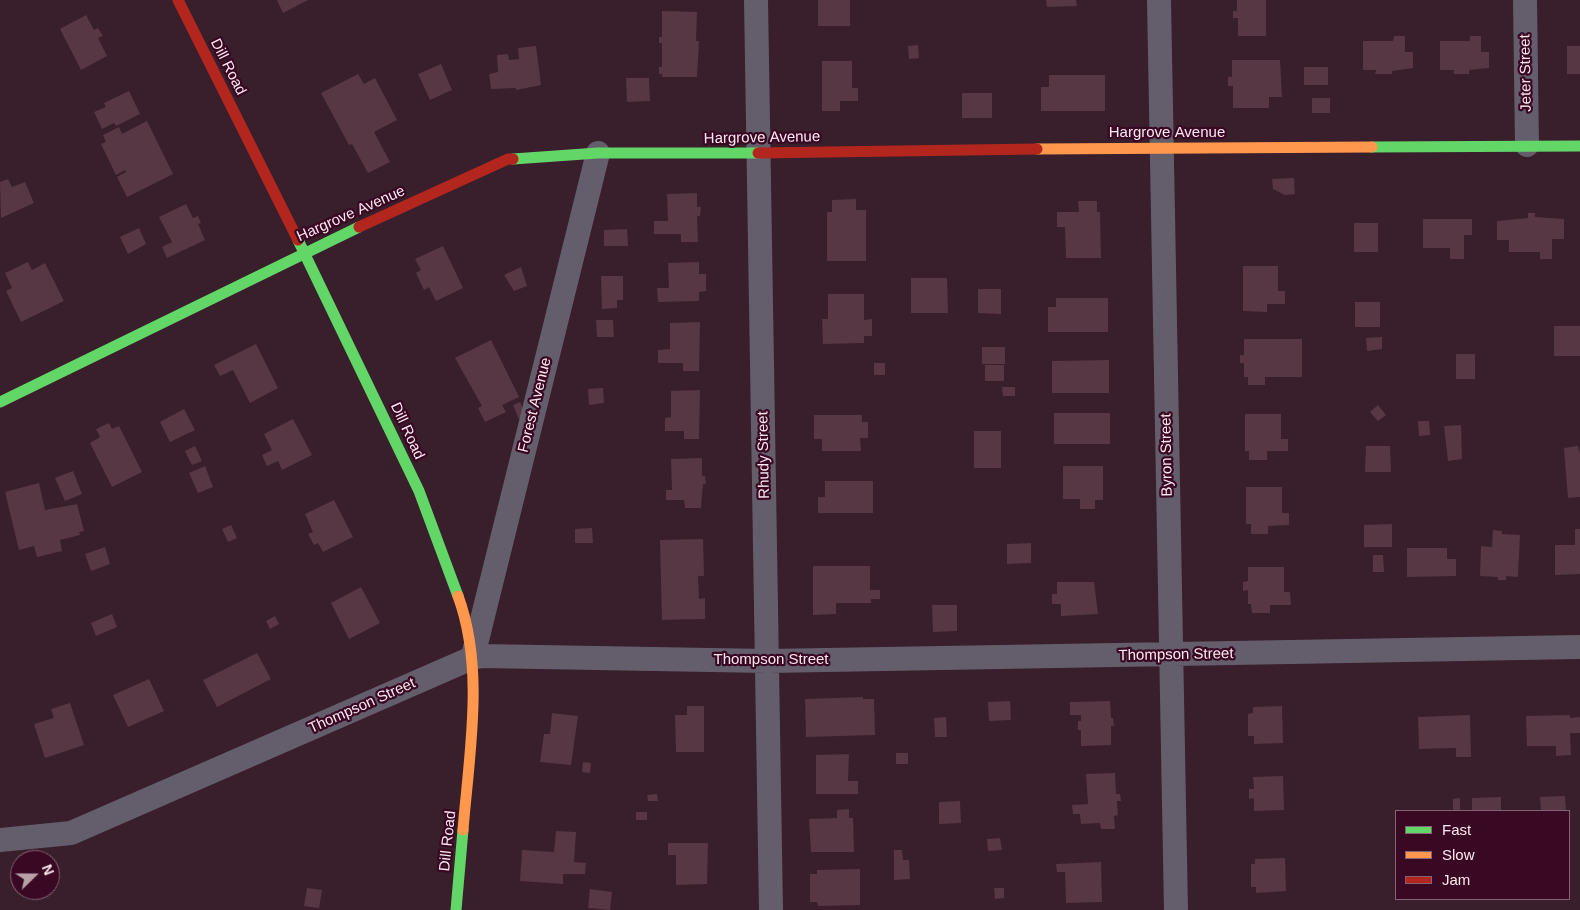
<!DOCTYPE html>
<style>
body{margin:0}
#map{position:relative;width:1580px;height:910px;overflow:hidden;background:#391e2c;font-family:Helvetica,sans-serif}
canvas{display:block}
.legend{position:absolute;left:1395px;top:810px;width:175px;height:90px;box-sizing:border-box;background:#390823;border:1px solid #876175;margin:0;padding:6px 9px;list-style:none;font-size:15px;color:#fce7f0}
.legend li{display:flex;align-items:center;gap:10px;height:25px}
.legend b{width:25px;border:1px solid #876175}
.north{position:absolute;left:10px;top:850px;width:50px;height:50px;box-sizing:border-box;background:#390823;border:1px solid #876175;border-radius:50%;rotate:68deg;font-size:14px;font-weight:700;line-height:20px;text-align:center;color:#fce7f0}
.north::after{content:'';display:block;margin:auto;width:18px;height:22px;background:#b8a1ab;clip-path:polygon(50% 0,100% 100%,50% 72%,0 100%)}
</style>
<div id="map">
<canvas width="1580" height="910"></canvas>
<ul class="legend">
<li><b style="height:6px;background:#63d668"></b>Fast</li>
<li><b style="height:6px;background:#ff974d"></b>Slow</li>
<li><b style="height:6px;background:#b3261e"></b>Jam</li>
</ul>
<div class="north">N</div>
</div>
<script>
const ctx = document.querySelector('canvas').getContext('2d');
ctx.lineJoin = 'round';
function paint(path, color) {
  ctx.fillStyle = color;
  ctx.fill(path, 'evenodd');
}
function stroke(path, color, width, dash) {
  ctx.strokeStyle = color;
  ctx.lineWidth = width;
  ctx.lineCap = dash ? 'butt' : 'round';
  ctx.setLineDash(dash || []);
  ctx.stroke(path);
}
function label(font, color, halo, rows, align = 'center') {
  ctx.font = font + ' Helvetica,sans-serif';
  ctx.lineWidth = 4.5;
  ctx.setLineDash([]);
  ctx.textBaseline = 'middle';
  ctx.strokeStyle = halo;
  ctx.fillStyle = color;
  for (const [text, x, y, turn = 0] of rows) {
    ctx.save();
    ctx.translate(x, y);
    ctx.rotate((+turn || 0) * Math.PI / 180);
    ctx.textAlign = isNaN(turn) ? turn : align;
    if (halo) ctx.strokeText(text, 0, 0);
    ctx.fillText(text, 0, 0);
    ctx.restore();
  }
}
paint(new Path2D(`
 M277,0H308L283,13Z
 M818,0H850V26H818Z
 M1046,0H1076L1077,6L1047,7Z
 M1237,0H1266V36H1238V18H1233V11H1237Z
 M662,11L697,12L696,41H699L697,77H662V74H659V67H662V43H659V37H662Z
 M86,15L94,30L98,28L103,36L98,38L107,56L81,70L60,29Z
 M1394,36H1405V52H1413V68L1392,71V74H1375L1376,70H1363V41H1393Z
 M1470,36H1481V52H1489V68L1469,70V74H1454V70H1440V41H1470Z
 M918,45L919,58L909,59L908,46Z
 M536,46L541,85L516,90V88L491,89L489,74L498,72L497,55L508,54L509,60L519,59L518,48Z
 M1567,46H1580V74H1567Z
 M1232,60H1280L1282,97H1269V108H1233V86H1228V77H1232Z
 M822,61H852V88H858V101H840V111H822Z
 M441,64L452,90L430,100L418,74Z
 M1304,67H1328V85H1304Z
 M358,74L364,84L375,78L397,120L374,132L390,162L368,173L352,144L349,145L321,93Z
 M1049,75H1105V111H1041V87H1049Z
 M626,78H649L650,101L627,102Z
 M129,91L140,114L116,126L114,123L102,129L94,112L106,107L104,103Z
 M962,93H992V118H962Z
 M1312,98H1330V113H1312Z
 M147,121L173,174L127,197L117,177L126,172L125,170L116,175L101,144L106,142L103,135L119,127L122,134Z
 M1294,178L1295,194L1285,195L1273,189L1272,179Z
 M8,179L12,187L25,182L34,203L1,218L0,182Z
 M697,193V207H701L700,216H697L698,242H681V234H654V221H668L667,194Z
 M856,199V210H866V261H827V212H832V200Z
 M1078,201H1097V212H1100L1101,258H1066L1065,227H1057V212H1079Z
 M186,204L193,218L198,216L201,223L198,224L205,240L167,258L162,247L172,242L159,217Z
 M1528,213H1535V217L1564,219V239H1552V259H1540V252H1509V240H1497V221L1528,218Z
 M1423,219H1472V235H1464V259H1450V248H1423Z
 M1354,223H1378V252H1354Z
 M139,228L146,244L128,254L120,237Z
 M627,229L628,246H604V230Z
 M443,246L463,288L436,301L429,287L424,290L416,273L421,270L415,259Z
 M28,262L32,270L45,263L64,301L21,322L6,291L12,288L5,273Z
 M699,262V274H706V291L699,292V301L658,302L657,288H669L668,263Z
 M1243,266H1278V291H1285V304H1267V312L1243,311Z
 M521,267L527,286L514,291L504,275Z
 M601,276H623V300H617V308L602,309Z
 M911,278H947L948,313H911Z
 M978,289H1001V314L978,313Z
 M828,294H864V320L872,319V336H864V343L823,344L822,319H828Z
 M1056,298H1108V332H1048V307H1056Z
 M1355,302H1380V327H1355Z
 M596,320H613L614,337H597Z
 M700,322L699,371H683V363H658V350L670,349V323Z
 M1554,326H1580V356H1554Z
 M1382,337V349L1367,351L1366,338Z
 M1244,339H1302V377H1265V385H1248V377H1244V363H1240V355H1244Z
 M491,340L519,397L502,405L506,412L485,422L478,408L482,406L455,358Z
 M256,344L278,388L250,403L233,370L220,376L214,365Z
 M982,347H1005V364H982Z
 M1456,354H1475V379H1456Z
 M1109,360V393H1052V361Z
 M874,363H885V375H874Z
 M985,365H1004V381H985Z
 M1002,387H1015V396H1003Z
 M603,388L604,403L589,405L588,389Z
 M700,390L699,439H684V431H665V418L671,417V391Z
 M520,402L526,416L519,419L513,405Z
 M1378,405L1386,415L1378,421L1370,412Z
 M184,409L195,430L170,442L160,422Z
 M1054,413H1110V444H1054Z
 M1245,414H1281V439H1288V451H1267V460H1249V451H1245Z
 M814,415H862V422H868V438H860L861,451H822V439H814Z
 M293,419L312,455L282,470L278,461L267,466L262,455L272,450L264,434Z
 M1418,421H1429L1430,435L1419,436Z
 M109,423L112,429L119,426L142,472L112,487L90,443L100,437L96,429Z
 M1461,425L1462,459L1448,461L1444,426Z
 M974,431H1001V468H974Z
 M195,446L202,461L192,465L185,451Z
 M1366,446H1390L1391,472H1365Z
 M1578,446L1580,455V497L1568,498L1564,448Z
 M702,458V476H705L706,484H703L701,508H685L684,500H666V490H672L671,459Z
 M205,466L213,487L198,493L189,473Z
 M1063,466H1103V500H1095V509H1080V499H1063Z
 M73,471L82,494L65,501L55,478Z
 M825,481H873V513H818V497H825Z
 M39,483L45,510L77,504L84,531L79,532L80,535L60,540L62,551L37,557L34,546L19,550L5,492Z
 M1246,487H1282V513H1289V525L1268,526V534H1251V524H1246Z
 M334,500L353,537L323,552L318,543L314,545L308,534L313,532L305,514Z
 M1392,524V547H1364V525Z
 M231,525L237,538L228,542L222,529Z
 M592,528L593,543H575V529Z
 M1575,529H1580V574L1555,575V545H1575Z
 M1493,530L1502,531V534L1520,535L1518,577L1506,576V580H1498V577L1480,576L1481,546L1492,547Z
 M703,539L704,576H698L699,599L705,598V619L662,620L660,540Z
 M1031,543V563L1007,564V544Z
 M105,547L110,564L91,571L85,554Z
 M1407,548H1447V559H1456V576L1407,577Z
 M1373,555H1383L1384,572H1373Z
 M813,566H870V590H880V599H871V603H836V614L813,615Z
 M1248,567H1284V592H1290L1291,605H1270V613H1252L1251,604H1248V590L1243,591V582L1248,581Z
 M1057,582H1094L1098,614L1061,616V604H1052V594H1057Z
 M361,587L380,623L349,639L331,603Z
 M932,605H957V631L933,632Z
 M112,614L117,627L96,636L91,623Z
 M275,616L279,624L270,629L266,621Z
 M257,653L271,679L217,707L203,680Z
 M149,679L164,711L128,727L113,695Z
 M863,697V699H874L875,735L806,737L805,699Z
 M1010,701L1011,720L989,721L988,702Z
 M1110,701L1111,718H1113L1114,726H1111V745L1081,746V730H1078V721H1081V715H1070V702Z
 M70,703L84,745L45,758L34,724L54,718L51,709Z
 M687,706H704V752H676L675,715H687Z
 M1282,706L1283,743L1254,744V736H1248V714L1253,713V707Z
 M552,713L578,716L571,765L540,762L544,734H550Z
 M1470,715L1471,757H1456V748L1419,749L1418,717Z
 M1570,715V718L1580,717V733H1570L1571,755L1556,756V746H1527L1526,716Z
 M946,717L947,737H935L934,718Z
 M896,753H908V764H896Z
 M849,754L848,781H858V794H816V755Z
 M583,762L591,763L590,773L582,772Z
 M1115,773L1116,794H1120L1121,801H1117L1118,815L1114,816L1115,829H1101L1100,823L1081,824L1080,814H1073L1072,805L1088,804L1086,774Z
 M1283,776L1284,810L1254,811V798L1249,799V789H1254L1253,777Z
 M657,794L658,801H648L647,795Z
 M1565,796L1566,811H1541L1540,797Z
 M1501,797V811H1472V798Z
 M1460,798V811H1453V799Z
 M960,801L961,823L939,824V802Z
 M849,809V818H853L854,852H811L809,819L837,818V810Z
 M636,812H647V820H636Z
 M556,831L576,832L574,862L586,863L585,874H563V884L520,881L522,850L554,852Z
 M1000,838L1002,850L988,851L987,839Z
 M668,843H708L707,884L676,885V855H668Z
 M894,850H902L903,860H909L910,879L894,880Z
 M1285,858L1286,891L1256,893V887H1251V864H1255V859Z
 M1101,862L1102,902L1066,903L1065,872H1057L1056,864Z
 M860,869V905L818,906L817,902H810V874H817V870Z
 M307,888L322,890L319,908L304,906Z
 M994,888H1004V898L995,899Z
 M590,889L612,892L610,910L588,908Z`), '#573744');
stroke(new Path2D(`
 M756,0L771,910
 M1159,0L1176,910
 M1525,0L1527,145
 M473,656L598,153
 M0,840L71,833L472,658L482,656L768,661L1580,647`), '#645e6c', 24);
stroke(new Path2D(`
 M1372,147L1580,146
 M513,159L598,153H758
 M298,240L419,491L458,596
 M0,402L359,227
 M456,910L463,830`), '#63d668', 11);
stroke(new Path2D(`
 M1037,149L1372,147
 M458,596C485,669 469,754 463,830`), '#ff974d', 11);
stroke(new Path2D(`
 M178,0L298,240
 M758,153L1037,149
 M359,227L508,159H513`), '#b3261e', 11);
label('15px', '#fce7f0', '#390823', [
 ["Dill Road",228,67,63],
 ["Jeter Street",1526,73,-91],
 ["Hargrove Avenue",1167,133],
 ["Hargrove Avenue",762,138,-1],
 ["Hargrove Avenue",351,214,-24],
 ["Forest Avenue",535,405,-76],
 ["Dill Road",407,431,65],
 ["Rhudy Street",764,455,-91],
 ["Byron Street",1167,455,-91],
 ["Thompson Street",1176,655,-1],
 ["Thompson Street",771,660],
 ["Thompson Street",362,706,-24],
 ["Dill Road",448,841,-84]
]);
</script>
